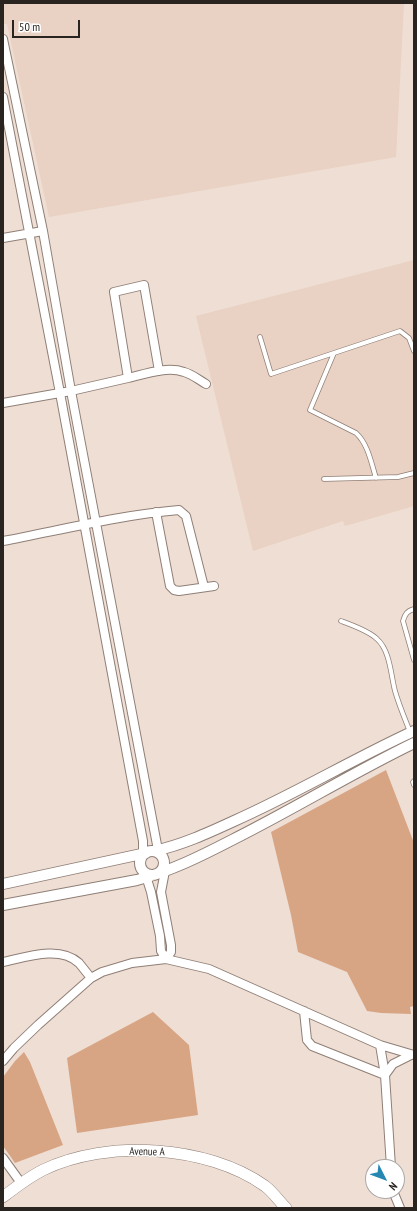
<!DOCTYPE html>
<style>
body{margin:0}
#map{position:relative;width:417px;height:1211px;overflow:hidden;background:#efded4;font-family:"PT Sans Narrow",sans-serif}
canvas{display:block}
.frame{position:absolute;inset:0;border:4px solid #2a2420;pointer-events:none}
.north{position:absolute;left:365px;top:1159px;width:40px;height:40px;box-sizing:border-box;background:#fff;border:1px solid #aaa7a6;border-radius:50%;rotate:132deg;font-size:11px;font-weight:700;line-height:16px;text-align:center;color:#2a2420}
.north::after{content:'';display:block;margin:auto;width:14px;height:18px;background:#2488b2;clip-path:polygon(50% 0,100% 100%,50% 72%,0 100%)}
.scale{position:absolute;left:12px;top:20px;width:68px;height:18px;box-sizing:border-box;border:2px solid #2a2420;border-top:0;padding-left:5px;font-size:12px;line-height:14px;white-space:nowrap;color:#2a2420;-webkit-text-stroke:3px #fff;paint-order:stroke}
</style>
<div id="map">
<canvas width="417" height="1211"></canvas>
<div class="frame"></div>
<div class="north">N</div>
<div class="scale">50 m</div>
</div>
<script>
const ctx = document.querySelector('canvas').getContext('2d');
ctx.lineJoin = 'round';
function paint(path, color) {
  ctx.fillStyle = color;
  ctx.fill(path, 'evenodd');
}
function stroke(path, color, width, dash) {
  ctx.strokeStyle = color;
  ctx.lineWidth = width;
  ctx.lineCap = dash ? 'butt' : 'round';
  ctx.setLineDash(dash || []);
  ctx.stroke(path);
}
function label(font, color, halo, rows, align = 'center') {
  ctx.font = font + ' "PT Sans Narrow",sans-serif';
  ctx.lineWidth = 3;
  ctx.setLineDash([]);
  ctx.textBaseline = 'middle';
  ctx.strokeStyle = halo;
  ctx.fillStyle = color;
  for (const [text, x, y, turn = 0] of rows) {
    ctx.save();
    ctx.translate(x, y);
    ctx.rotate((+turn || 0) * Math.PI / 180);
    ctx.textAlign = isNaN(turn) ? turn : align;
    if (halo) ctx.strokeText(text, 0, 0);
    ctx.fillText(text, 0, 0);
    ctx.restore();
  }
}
paint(new Path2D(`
 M3,3H404L396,157L49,217L7,24H3Z
 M414,260V506L345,526L343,521L253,551L196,316Z`), '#e9d1c3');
paint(new Path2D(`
 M386,770L414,843V1006L410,1007L411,1014L381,1013L367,1011L347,972L298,952L291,915L271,832Z
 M153,1012L189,1045L198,1115L77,1133L67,1058Z
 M24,1052L30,1062L63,1145L15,1163L3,1146V1077L15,1061Z`), '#d8a584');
const service = new Path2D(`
 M260,337L271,374L334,353
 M376,478C371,462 368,444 356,433L310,410L334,353L400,331L409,338L414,351
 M324,479L398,477L414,473
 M414,609C407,611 405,614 403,621L414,660
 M341,621C352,625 369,631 377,639C390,650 391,676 395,691C399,705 405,719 410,732
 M414,781L413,782L414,785`);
const minor = new Path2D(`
 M3,39L43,231L71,391L158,850L162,856
 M3,97L60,393L143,841V849L141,860
 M3,238L43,231
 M128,378C145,374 167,366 184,372C192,374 199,380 206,384
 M3,403L71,391L128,378L114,292L144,285L159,371
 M156,512L170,586L174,590L179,591L214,586
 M3,541C61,530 120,515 179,510L186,516L204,587
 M145,873L151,892L160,936L161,951L166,959L171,952V945L161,892L165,871L164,865
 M3,962C26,957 60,945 79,963C83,968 87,973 91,978
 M304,1011L307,1040L312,1046L385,1075L380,1045
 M3,1061L14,1048L38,1025L91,978L102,972L132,963L166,959L209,969L380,1045L414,1055
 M3,1158L21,1183
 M391,1167L385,1075L393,1064L411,1055
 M393,1191L400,1208`);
const tertiary = new Path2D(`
 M140 863a12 12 0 1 1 24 0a12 12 0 1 1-24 0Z
 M154,851C182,845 208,833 234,821C295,794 353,759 414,731
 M3,884L146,853
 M3,905L137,880C171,871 201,856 232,840C294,809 352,773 414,743`);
const secondary = new Path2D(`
 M3,1197C16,1187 29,1177 43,1170C107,1139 207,1145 265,1186C273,1192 279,1201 286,1208`);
stroke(service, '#8f7f76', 5.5);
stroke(minor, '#8f7f76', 10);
stroke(tertiary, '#8f7f76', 12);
stroke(secondary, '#8f7f76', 12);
stroke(service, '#fff', 4);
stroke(minor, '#fff', 8);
stroke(tertiary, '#fff', 10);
stroke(secondary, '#fff', 11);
label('11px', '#2a2420', '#fff', [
 ["Avenue A",147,1152,1]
]);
</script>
